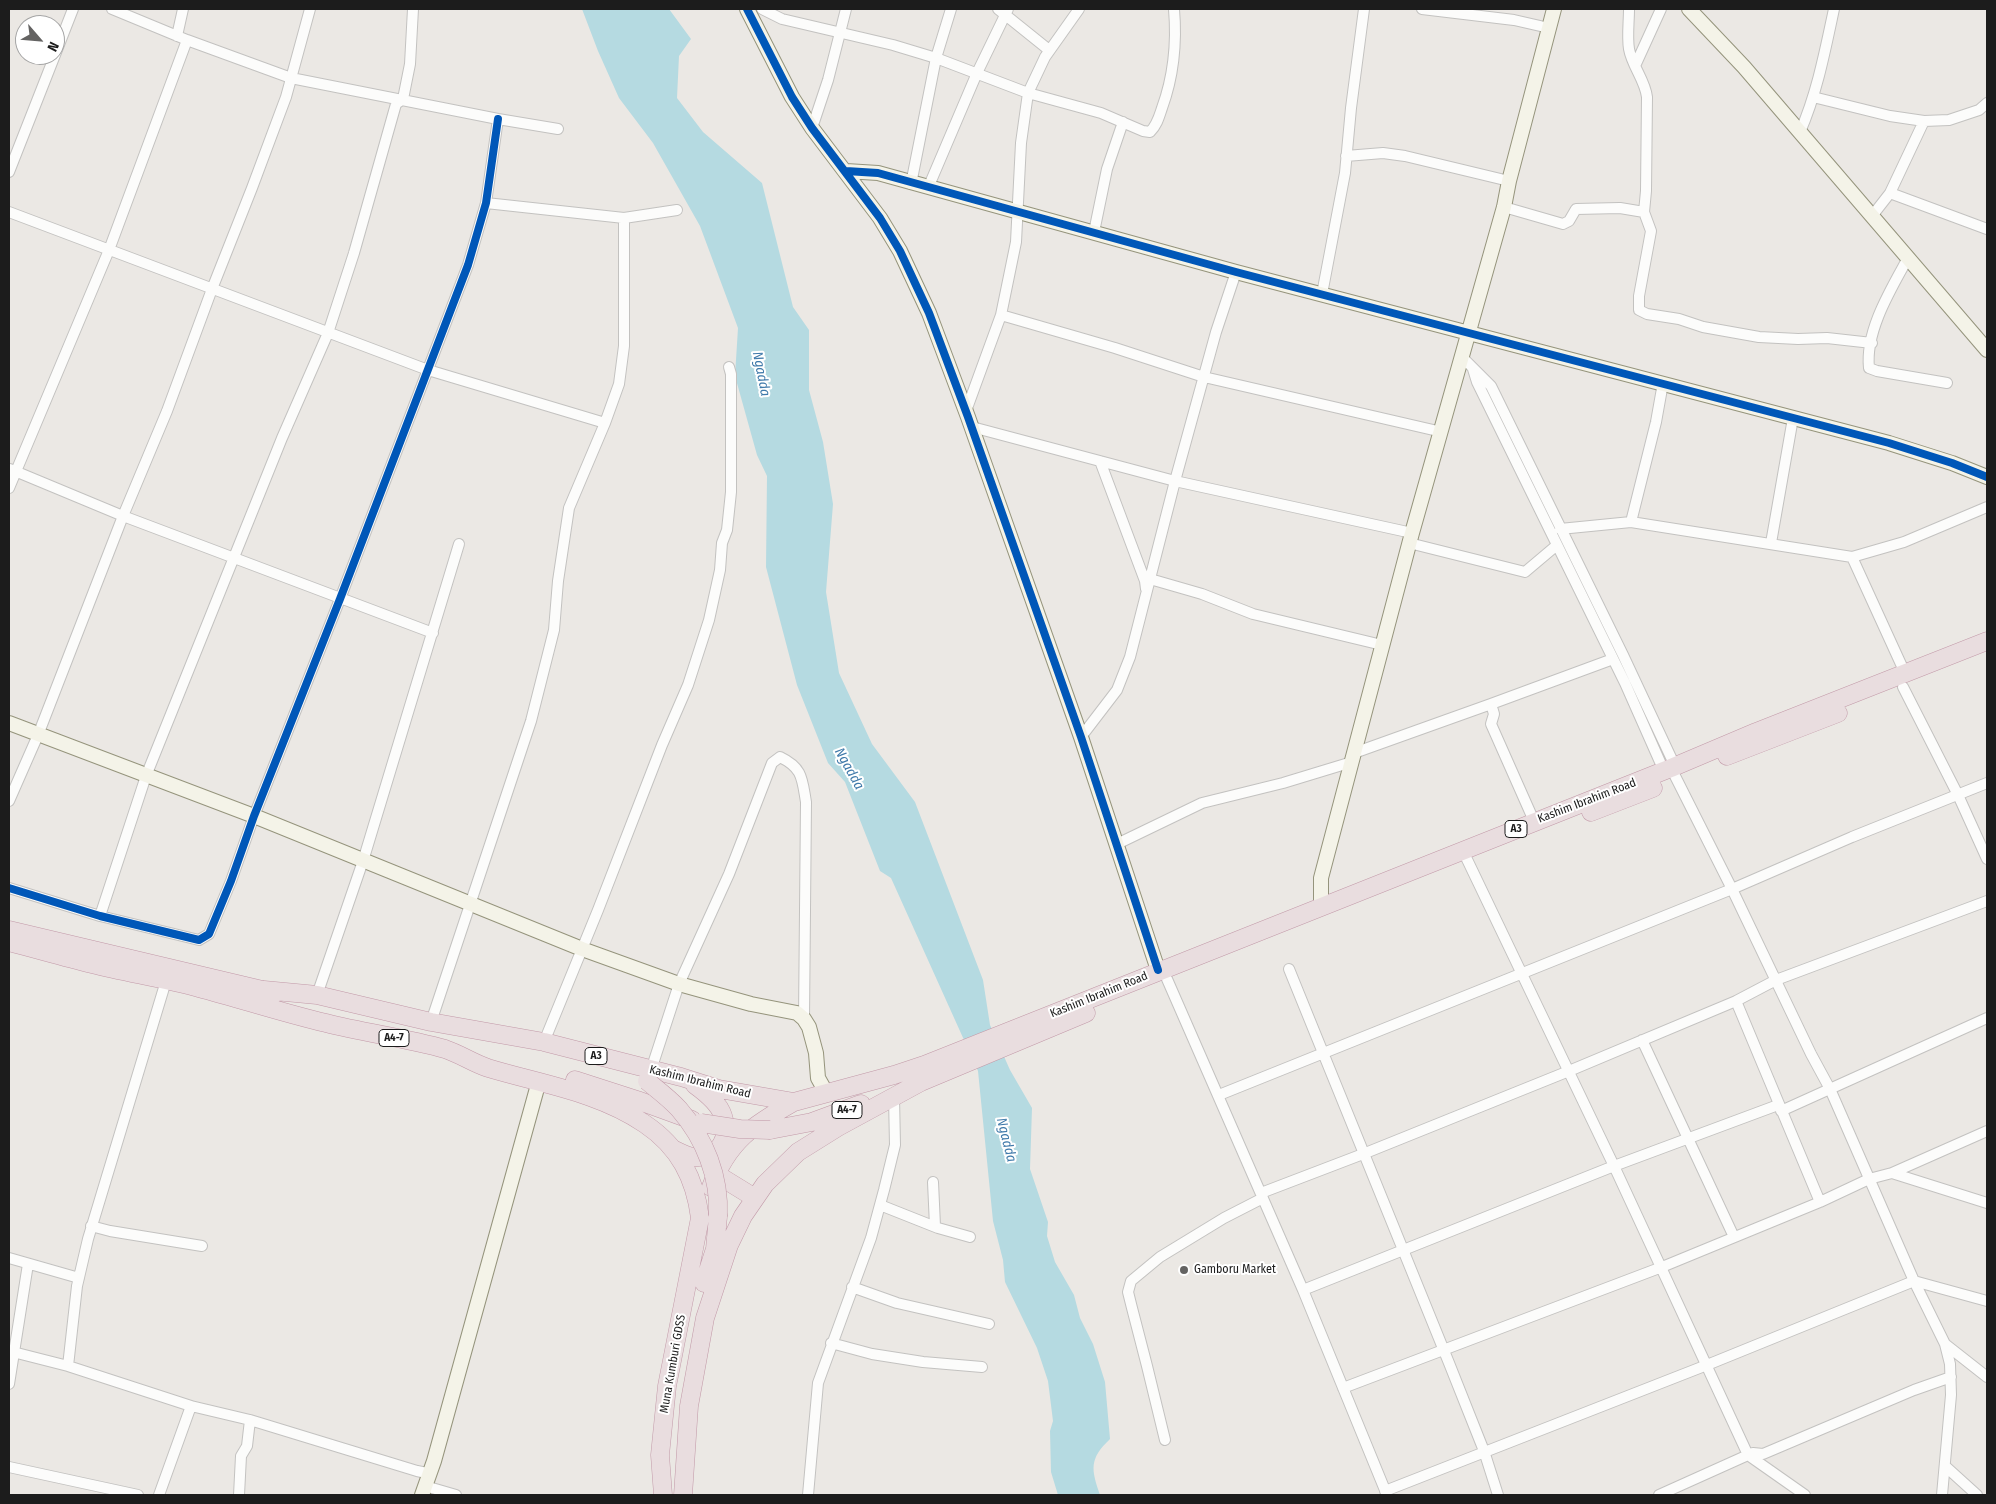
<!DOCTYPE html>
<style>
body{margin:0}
#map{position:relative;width:1996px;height:1504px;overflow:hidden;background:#ebe8e4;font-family:"Fira Sans Condensed",sans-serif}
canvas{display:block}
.frame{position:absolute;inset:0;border:10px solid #1c1c1c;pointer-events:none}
.north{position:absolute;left:15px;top:15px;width:50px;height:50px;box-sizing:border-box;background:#fff;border:1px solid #a4a4a4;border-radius:50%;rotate:117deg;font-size:14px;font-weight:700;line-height:20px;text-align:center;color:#1c1c1c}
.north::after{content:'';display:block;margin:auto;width:18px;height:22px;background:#646362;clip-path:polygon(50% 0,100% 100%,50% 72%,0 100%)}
</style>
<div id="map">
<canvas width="1996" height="1504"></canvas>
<div class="frame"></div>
<div class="north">N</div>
</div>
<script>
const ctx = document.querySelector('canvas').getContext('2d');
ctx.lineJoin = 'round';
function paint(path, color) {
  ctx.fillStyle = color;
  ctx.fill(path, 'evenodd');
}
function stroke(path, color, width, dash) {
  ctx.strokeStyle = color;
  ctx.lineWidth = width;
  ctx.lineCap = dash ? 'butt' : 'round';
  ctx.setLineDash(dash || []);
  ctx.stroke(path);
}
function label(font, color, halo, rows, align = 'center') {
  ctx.font = font + ' "Fira Sans Condensed",sans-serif';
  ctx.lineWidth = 4;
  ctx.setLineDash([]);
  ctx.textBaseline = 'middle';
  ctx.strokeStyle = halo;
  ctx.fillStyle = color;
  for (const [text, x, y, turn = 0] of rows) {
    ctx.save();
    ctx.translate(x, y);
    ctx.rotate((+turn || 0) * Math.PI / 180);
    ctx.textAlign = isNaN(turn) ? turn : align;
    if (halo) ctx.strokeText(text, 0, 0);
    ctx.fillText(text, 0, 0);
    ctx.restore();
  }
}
paint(new Path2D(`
 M582,9H669L691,39L679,56L677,98L703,132L762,183L793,307L809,330V390L823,442L833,504L826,592L839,673L872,744L915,802L983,980L990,1025L1010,1070L1032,1108L1030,1169L1048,1222L1047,1236L1055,1262L1074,1295L1080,1318L1093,1344L1105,1382L1110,1439C1089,1459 1091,1469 1100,1495H1058L1051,1472L1050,1431L1053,1421L1048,1381L1037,1348L1005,1282L1003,1260L993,1221L978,1071L891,878L880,871L845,782L828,763L797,685L766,567L767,476L757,455L735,376L738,328L700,226L653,143L619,98L598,51Z`), '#b5dae1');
const street = new Path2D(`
 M112,9L187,40L291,78L498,119L558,129
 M762,9L782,19L893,45L936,58L1028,93L1101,113L1143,131L1150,132C1157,125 1159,117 1162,108C1174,75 1177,44 1174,9
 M998,9L1049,50
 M1422,9L1514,20L1549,28
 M1629,9C1629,22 1627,36 1629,49C1632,66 1645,80 1647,97L1646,191L1644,212L1651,231L1639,296V310L1647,314L1679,319L1703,327L1759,337L1798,339L1827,338L1872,343
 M177,36L183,9
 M55,55L73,9
 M1635,66L1661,9
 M1813,97L1890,116L1924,121L1949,120L1979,110L1987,103
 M812,128L828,80L846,9
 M1800,132C1817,93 1825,51 1834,9
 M1346,156L1383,153L1405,156L1509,181
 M9,172L55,55
 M911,184L936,58L951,9
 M928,188L977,73L1008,9
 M1890,193L1987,229
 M486,203L624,218L677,210
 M1504,207L1563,224L1569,221L1576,209L1620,208L1644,212
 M9,212L428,370L605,423
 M1872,216L1890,193L1924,121
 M1094,232L1107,169L1123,122
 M1908,258C1891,289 1865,331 1869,368L1877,371L1947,383
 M1322,294L1345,173L1351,108L1364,9
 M1001,315L1115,348L1204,377L1442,432
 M1462,357L1491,386L1623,655L1675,766
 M1473,369L1477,382L1625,683L1664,771
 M966,411L1001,315L1016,242L1021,143L1028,93L1045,57L1079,9
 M972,427L1175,481L1412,533
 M1100,461L1145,581L1146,589
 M10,469L123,516L433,633
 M9,488L109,250L187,40
 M1631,522L1656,422L1663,383
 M1560,529L1631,522L1852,557L1904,542L1987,507
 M1409,543L1525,572L1557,545
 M1771,543L1793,418
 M1852,557L1905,673
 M1150,579L1202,594L1253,614L1382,645
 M1903,687L1958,795L1987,859
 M1491,704L1613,659
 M1081,737L1117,690L1130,657L1175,481L1216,332L1236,272
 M1354,753L1491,704L1494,714L1491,724L1534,821
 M1671,768L1732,889L1811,1054L1830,1089L1914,1281L1945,1344L1950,1364L1951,1395L1942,1495
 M9,801L38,735L123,516L167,411L212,289L252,188L286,97L310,9
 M1117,844L1202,803L1283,783L1352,762
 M1463,851L1614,1166L1748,1455L1753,1453L1763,1454L1914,1390L1951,1377
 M9,888L100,916L199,940L209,934L231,881L254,816L340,599L468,265L486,203L498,119
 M100,916L146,776L282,438L328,333L354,253L396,104L403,99L410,64L413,9
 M1289,969L1449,1363L1484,1451L1498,1495
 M1167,979L1303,1290L1387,1495
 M317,995L363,861L459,544
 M1736,1001L1820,1202
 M431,1022L531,721L554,630L558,581L569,508L605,423L619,384L624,346V218
 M1642,1040L1734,1237
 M544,1042L598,910L662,745L688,685L709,620L720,570L722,543L727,530L731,492V374L729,367
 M651,1070L679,984L729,874L772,763L780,757C803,768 802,779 806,802L804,1019
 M1219,1095L1732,889L1852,837L1987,783
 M1781,1111L1987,1018
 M1892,1173L1987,1203
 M933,1182L935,1226
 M1261,1193L1363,1154L1569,1071L1736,1001L1776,980L1987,901
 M880,1205L938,1228L970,1237
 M91,1226L110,1231L202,1246
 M9,1258L79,1278
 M852,1287L897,1303L989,1324
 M1303,1290L1614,1166L1778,1105
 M831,1343L872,1354L923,1362L982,1367
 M1945,1344L1987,1377
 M9,1351L68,1366L191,1406L250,1420L417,1471L427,1473L431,1469
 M68,1366L77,1286L88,1239L166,981
 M9,1384L28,1264
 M1343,1388L1662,1267L1820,1202L1869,1179L1892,1173L1987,1131
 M1165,1440L1147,1366L1132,1308L1128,1292L1131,1281L1160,1257L1224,1218L1263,1198
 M1945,1466L1977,1495
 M9,1467L138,1495
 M425,1486L456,1495
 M1385,1491L1707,1365L1914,1281L1987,1301
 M159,1495L191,1406
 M239,1495L241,1456L247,1446L250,1420
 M808,1495L818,1383L871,1238L884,1190L895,1145L894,1097
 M1659,1495L1748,1455L1805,1495`);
const secondary = new Path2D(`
 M747,9L792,97L812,128L880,218L900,251L929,313L968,417L1081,737L1158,970
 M1689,9L1744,67L1987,350
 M846,171L878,173L1236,272L1889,443L1952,463L1987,477
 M9,723L254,816L582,949L679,984L751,1004L797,1013L804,1019L809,1027L816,1053L818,1078L827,1094
 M1321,907V878L1412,533L1504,207L1509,181L1554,9
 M422,1495L434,1461L539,1081`);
const highway = new Path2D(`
 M1727,756L1838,713
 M1591,812L1653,788
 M9,930L275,993
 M9,942C36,949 64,957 92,964C127,973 163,978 199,988C241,999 283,1013 326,1023C365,1033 406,1038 445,1049C460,1054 473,1063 488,1068C541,1084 598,1092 645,1124C679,1147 695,1178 700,1218L667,1386L660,1455L663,1495
 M264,990L317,995L431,1022L544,1042L681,1077L719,1089L794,1102L894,1075L924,1065L1671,768L1756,732L1987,641
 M575,1080L637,1100L692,1120
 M770,1130L812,1122L861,1104
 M675,1150C681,1153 687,1156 693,1157C718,1159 731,1139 723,1116C719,1103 706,1093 695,1085
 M716,1174L755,1198
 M711,1187C728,1141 753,1125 794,1102
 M704,1283L715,1249L718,1216
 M683,1495L689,1406L705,1318L729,1245L743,1216L765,1184L798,1152L838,1127L921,1082L1086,1013`);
stroke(street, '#c3c2c0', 12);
stroke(secondary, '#95947c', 16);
stroke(highway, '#c299a8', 19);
stroke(street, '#fcfcfb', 10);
stroke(secondary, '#f4f3e8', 14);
stroke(highway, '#e9dddf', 18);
const highwayBridge = new Path2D(`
 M647,1081C658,1090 670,1099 679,1109C705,1139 720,1177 718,1216
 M701,1123L740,1129L770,1130`);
stroke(highwayBridge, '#c299a8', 19, []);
stroke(highwayBridge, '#e9dddf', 18);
stroke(new Path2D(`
 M747,9L792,97L812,128L880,218L900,251L929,313L968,417L1081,737L1158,970
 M846,171L878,173L1236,272L1889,443L1952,463L1987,477
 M9,888L100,916L199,940L209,934L231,881L254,816L340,599L468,265L486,203L498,119`), '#0057b8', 8);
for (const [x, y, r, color] of [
 [1184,1270,5,"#646362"]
]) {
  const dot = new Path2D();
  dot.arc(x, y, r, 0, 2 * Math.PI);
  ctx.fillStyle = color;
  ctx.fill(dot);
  stroke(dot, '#fff', 2);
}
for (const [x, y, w] of [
 [1516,829,22],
 [394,1038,30],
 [596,1056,22],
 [847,1110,30]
]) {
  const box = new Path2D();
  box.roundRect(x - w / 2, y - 8.5, w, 17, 4);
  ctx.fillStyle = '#fff';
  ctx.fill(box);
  stroke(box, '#1c1c1c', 1);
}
label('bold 11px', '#1c1c1c', null, [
 ["A3",1516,829],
 ["A4-7",394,1038],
 ["A3",596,1056],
 ["A4-7",847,1110]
]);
label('12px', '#1c1c1c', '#fff', [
 ["Kashim Ibrahim Road",1587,801,-21],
 ["Kashim Ibrahim Road",1099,995,-22],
 ["Kashim Ibrahim Road",700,1082,14],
 ["Muna Kumburi GDSS",673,1364,-80]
]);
label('12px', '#1c1c1c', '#fff', [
 ["Gamboru Market",1194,1270]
], 'left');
label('italic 14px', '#407aaa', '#fff', [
 ["Ngadda",761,374,79],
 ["Ngadda",849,769,61],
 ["Ngadda",1006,1140,76]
]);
</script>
